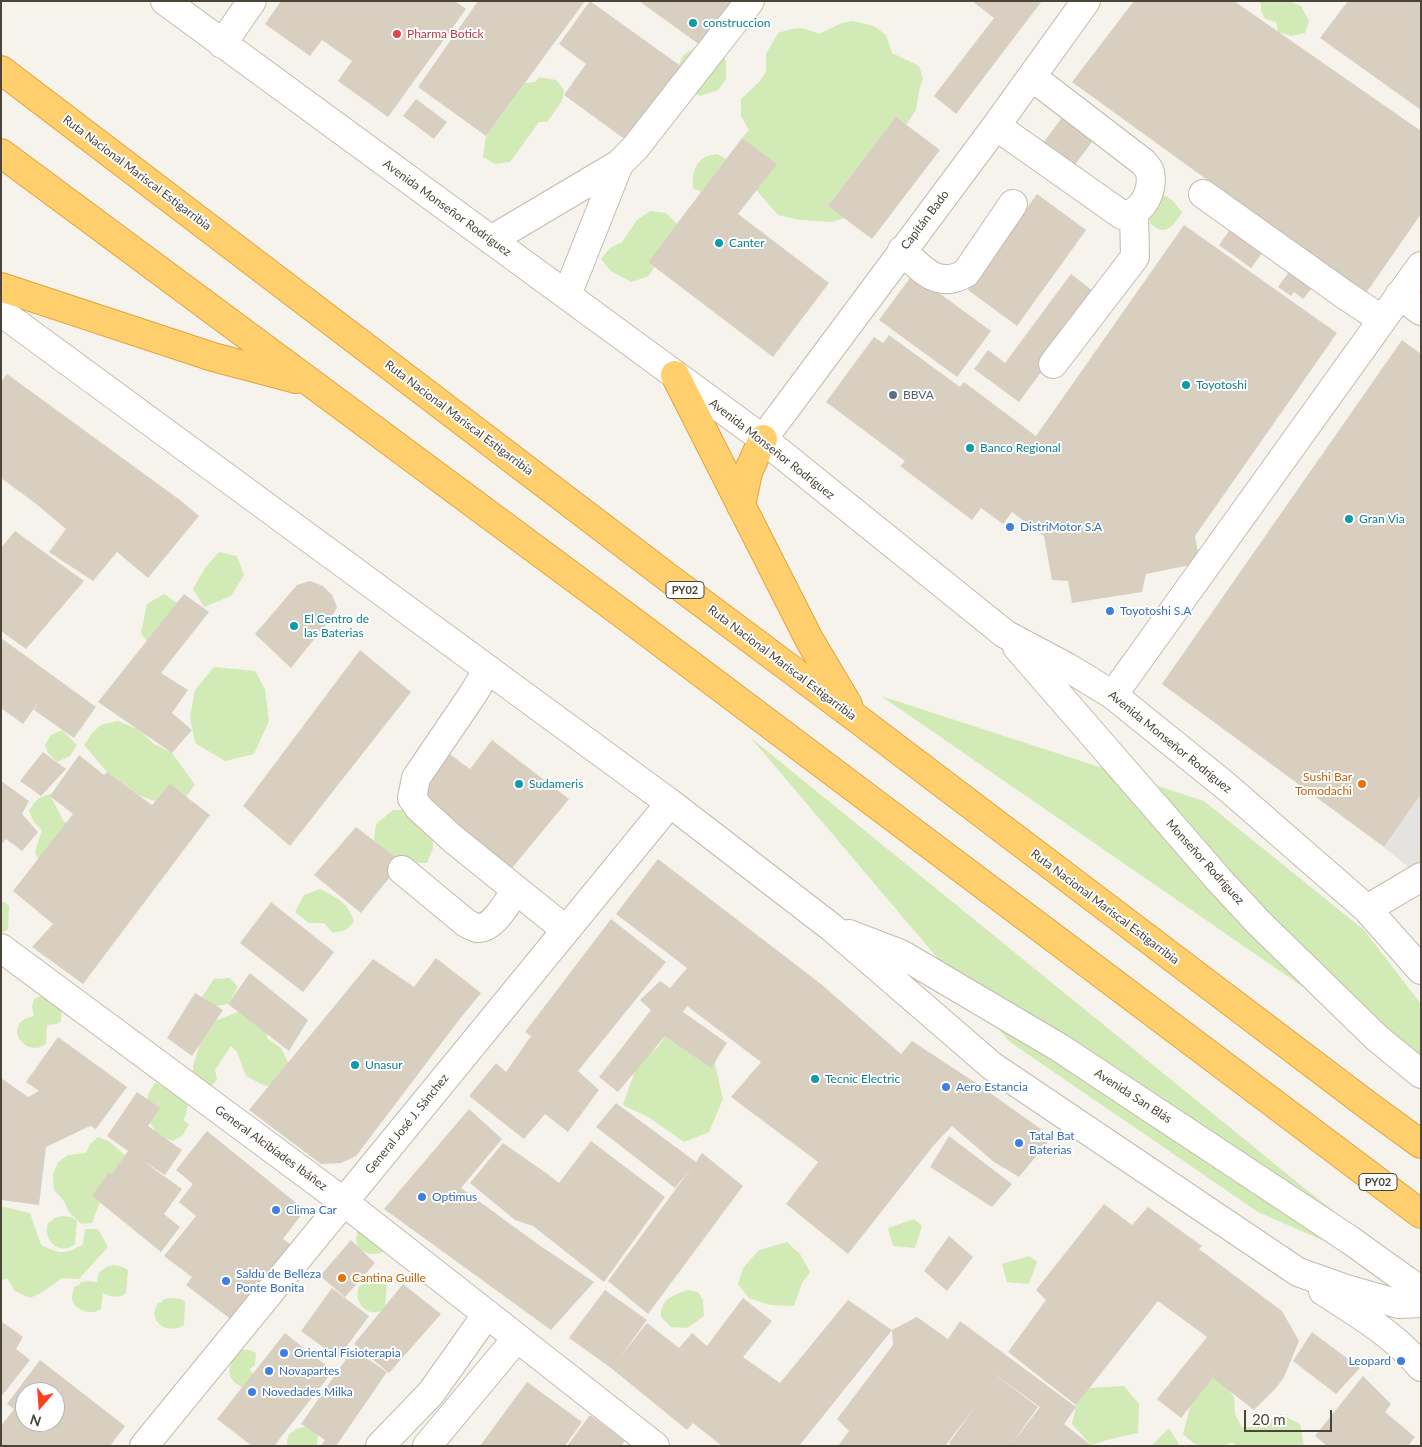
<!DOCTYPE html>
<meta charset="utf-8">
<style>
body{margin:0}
#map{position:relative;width:1422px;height:1447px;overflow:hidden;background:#f6f3ec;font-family:Lato,sans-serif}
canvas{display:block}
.frame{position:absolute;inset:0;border:2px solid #4b4439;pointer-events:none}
.north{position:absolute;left:15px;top:1382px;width:50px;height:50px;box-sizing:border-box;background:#fff;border:1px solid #b7b4b0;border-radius:50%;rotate:198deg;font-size:14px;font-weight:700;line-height:20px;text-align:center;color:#4b4439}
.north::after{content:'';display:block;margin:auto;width:18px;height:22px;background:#fc3f1d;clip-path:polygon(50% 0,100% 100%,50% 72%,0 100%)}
.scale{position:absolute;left:1244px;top:1410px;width:88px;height:22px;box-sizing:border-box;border:2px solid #4b4439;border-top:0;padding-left:6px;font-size:15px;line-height:18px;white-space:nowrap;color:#4b4439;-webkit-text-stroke:4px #fff;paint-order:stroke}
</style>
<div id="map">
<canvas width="1422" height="1447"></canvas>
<div class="frame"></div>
<div class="north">N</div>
<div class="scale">20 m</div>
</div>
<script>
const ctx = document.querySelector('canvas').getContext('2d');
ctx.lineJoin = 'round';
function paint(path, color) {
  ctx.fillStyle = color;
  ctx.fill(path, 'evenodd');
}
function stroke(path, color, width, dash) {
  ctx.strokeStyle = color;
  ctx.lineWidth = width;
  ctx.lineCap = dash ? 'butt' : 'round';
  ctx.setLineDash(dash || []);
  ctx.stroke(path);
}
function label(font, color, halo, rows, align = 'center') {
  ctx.font = font + ' Lato,sans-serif';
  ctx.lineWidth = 4;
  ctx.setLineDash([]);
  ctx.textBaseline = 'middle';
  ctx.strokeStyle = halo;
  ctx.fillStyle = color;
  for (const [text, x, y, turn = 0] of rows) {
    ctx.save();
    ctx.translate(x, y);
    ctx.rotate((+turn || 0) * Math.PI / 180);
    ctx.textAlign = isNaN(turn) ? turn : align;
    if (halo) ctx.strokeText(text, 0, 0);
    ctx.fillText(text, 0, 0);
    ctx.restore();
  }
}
paint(new Path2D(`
 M1257,1H1289L1301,6L1309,21L1305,33L1291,36L1278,32L1276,22L1265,19L1261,11V4Z
 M853,21L874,26L886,35L892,53L919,66L923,78L919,91L916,110L906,125L896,118L828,206L844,218L832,222L801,220L778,215L756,190L776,164L742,138L749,130L741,116V99L759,82L766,72V54L778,33C797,27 801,26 819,34L842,23Z
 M717,47L726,61V79L718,90L700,96C696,94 692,93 690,90C681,81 674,63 685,54C693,47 707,48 717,47Z
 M539,77L556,80L564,90L562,101L547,122H539L510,162L495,164L483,157L486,136L525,83L535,82Z
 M717,154L726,159L701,192L693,188C692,169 697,156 717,154Z
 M1162,194L1172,200L1182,212C1174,226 1165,238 1150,223L1149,201Z
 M650,211L666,213L677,224L648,262L654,267L649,276L631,282L611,271L601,259L610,248L622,242L637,220Z
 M219,552L237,556L244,575L231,596L204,607L193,589L205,568Z
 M164,594L186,609L149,644L141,633L147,604Z
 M214,667L255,671L265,689L269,721L254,754L225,761L195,743L190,717L195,690Z
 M881,696L1204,801L1364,930L1421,1004V1078L1377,1038Z
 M118,721L139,730L154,744L172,753L195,785L185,798L164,804L140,796L107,772L84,745L92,733L101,725Z
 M62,730L77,745L70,756L57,762L48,753L45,745L51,735Z
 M751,738L1308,1191L1387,1253L1379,1265L1258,1212L1010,1042L979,1007Z
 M51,794L60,804L51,797L63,820L73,831L41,865L35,852L42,830L34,822L29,811C35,801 39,796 51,794Z
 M393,810H415L433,826V848L427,863L401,862L374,841L376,824Z
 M320,889C337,898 349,903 354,922L346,930L333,933L324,923H309L295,912L304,895Z
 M1,902H4L9,906L8,929L4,932H1Z
 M230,978L238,987L228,1004L215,1006L202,997L214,979Z
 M41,994L62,997L61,1021L57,1024L47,1025L46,1044C24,1060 0,1022 34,1016L32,1006L34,999L39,997Z
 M246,1009L267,1026V1038L281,1048L291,1068L280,1085L265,1086L246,1076L237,1052L231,1046L215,1070L217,1080L207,1091L193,1080V1066L200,1044L215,1021Z
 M665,1036L713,1055L723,1099L709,1132L684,1142L650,1118L623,1105L638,1062L658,1047Z
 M155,1083L161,1085H172L188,1102L186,1115L183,1120L189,1124L183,1135L173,1141L158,1136C145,1114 140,1105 155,1083Z
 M98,1137L110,1142L129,1159L102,1196L92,1223L81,1224L69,1212L64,1201L54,1190L53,1175L58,1162L68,1155L86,1153L90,1144Z
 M1,1206L30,1213L41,1245C60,1254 65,1255 83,1244L85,1229H98L108,1247L79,1279L62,1278L41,1293L30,1298L15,1291L7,1278L1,1281Z
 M62,1216L72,1217L77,1221L75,1244C61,1256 42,1242 48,1223L53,1220L54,1218Z
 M914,1219L922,1226L915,1248L893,1246L888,1228Z
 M358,1229L385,1251C377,1256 362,1255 357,1245C355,1240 357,1234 358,1229Z
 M787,1242L800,1254L810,1272L802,1283L794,1306L770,1305L749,1298L738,1284L743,1268L759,1250Z
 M1029,1256L1037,1262L1029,1284L1007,1282L1002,1264Z
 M114,1265L123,1267L128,1270L126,1293C118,1299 111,1297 103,1293L101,1309C93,1315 78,1312 73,1302C71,1297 73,1292 74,1287L79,1285L81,1282L89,1281L97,1282L99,1272L104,1269L106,1267Z
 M373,1280L382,1281L387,1285L385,1308C371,1320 352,1305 359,1286L363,1284L365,1281Z
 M688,1290L698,1292L703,1300L704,1316L687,1328L671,1327L661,1317C661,1298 672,1296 688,1290Z
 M171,1298L181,1299L185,1302L184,1325C176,1331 161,1330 156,1320C153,1314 155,1309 157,1304L162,1302L164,1299Z
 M238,1349L249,1350L256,1353L255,1365L250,1369L253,1374L251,1390C225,1383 225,1369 238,1349Z
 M1206,1370L1223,1382L1234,1397L1235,1414L1242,1427H1259L1281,1414L1300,1424L1304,1446H1238L1232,1443C1223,1446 1204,1447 1195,1444C1191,1442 1187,1437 1183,1434L1195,1389Z
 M1124,1386L1139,1404L1138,1433L1115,1438L1091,1445L1072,1424L1076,1405L1088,1388Z
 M303,1427L313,1428L318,1432L317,1446H287V1441L289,1434L294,1431L296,1429Z
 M1169,1428L1180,1446H1151Z`), '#d2eab5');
paint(new Path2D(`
 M1421,794V878L1384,847Z`), '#e5e3e0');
paint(new Path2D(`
 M281,1H455L466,9L388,117L338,81L352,61L322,40L310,56L265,24Z
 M478,1H585L486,136L418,87Z
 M590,1L682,67L634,146L564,95L586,64L559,44Z
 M639,1H732L700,45Z
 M972,1H1042L956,114L934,96L994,18Z
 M1134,1H1234L1421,131V214L1366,293L1293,242L1072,82Z
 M1348,1H1421V110L1320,38Z
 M416,99L447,122L434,139L403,116Z
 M1064,115L1095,138L1071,170L1040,147Z
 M896,117L940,150L872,239L828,206Z
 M742,138L777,164L738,214L829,283L773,357L648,262Z
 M1037,194L1086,230L1017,326L968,290Z
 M1234,224L1267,247L1251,268L1219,245Z
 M1184,225L1337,333L1195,536L1200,563L1146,574L1142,592L1072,603L1068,581L1052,580L1044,536L1012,512L1003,524L981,508L972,520L900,466L905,461L826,402L874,337L883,343L889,335L960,387L964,382L1036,436Z
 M1294,265L1317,282L1303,299L1294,292L1291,296L1278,287Z
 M913,274L991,331L957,377L879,320Z
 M1071,274L1098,295L1019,402L974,369L988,350L1005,363Z
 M1402,340L1421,354V794L1384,847L1162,684Z
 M7,374L180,500L199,516L148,578L117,552L93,581L49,552L66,529L35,503L1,478V382Z
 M15,531L84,581L26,649L1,631V548Z
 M310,581L323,586L332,595L337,607L332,617L291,668L255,634L297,585Z
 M184,594L209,612L161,673L188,690L172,713L192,730L172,753L98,702Z
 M1,638L96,707L74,738L34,710L38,703L23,724L1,708Z
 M360,650L411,692L290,846L243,806Z
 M492,740L569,799L512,868L415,793L448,753L470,769Z
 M43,752L66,769L41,796L20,781Z
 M79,755L104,775L107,772L152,805L170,784L210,815L83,984L32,947L53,924L13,891L73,814L50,796Z
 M1,781L29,801L22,814L38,832L22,851L6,839L1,845Z
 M356,827L402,862L361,913L314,875Z
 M658,859L821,984L901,1054L912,1041L979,1085L1052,1137L1019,1177L994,1162L952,1126L934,1145L848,1254L786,1204L818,1162L731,1097L761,1062L687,1006L683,1012L727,1043L711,1068L665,1036L618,1092L599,1077L651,1010L640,1000L660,981L670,988L687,968L616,914Z
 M271,902L334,952L303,992L240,943Z
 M611,919L666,962L578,1071L599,1090L568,1132L545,1114L524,1139L469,1096L496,1063L506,1072L531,1036L525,1032Z
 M436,958L481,993L459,1020L356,1156L341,1163L321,1164L249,1110L373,959L414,987Z
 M250,973L308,1020L289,1051L228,1004Z
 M195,993L223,1010L192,1056L167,1038Z
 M58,1037L127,1087L96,1129L90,1126L46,1147L39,1205L1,1200V1078L28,1097L39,1091L26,1082Z
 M137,1092L160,1108L148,1126L182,1150L165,1175L143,1161L182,1189L164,1214L180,1227L161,1252L92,1196L109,1172L112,1174L128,1151L107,1136Z
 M616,1103L696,1162L702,1153L743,1186L648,1314L608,1281L692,1167L675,1188L596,1127Z
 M469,1109L502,1139L461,1188L539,1245L594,1282L551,1330L384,1209Z
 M207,1131L305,1210L283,1239L292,1245L233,1321L186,1285L192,1277L164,1256L196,1216L179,1202L193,1184L176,1170Z
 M949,1136L1012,1184L992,1207L930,1167Z
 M591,1141L665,1197L604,1282L533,1226L515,1220L470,1183L503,1143L549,1175L559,1183Z
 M1104,1204L1132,1225L1148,1207L1202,1246L1199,1249L1282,1311L1299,1341L1284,1377L1276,1388L1254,1410L1213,1378L1218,1371L1181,1418L1157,1399L1207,1337L1158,1301L1076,1405L1008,1352L1046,1300L1036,1290Z
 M949,1236L973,1257L947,1291L924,1271Z
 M351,1240L375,1263L345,1297L320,1276Z
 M403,1284L441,1314L389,1373L354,1344Z
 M332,1288L369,1316L338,1358L301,1331Z
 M605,1290L647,1320L620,1357L647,1323L679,1348L692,1333L707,1346L743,1298L772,1321L743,1357L780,1383L848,1300L892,1330L799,1446H722L693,1423L687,1430L611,1368L569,1338Z
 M917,1317L948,1339L960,1321L1076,1407L1064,1424L1092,1446H952L949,1443L979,1402L945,1446H838L849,1431L837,1419L893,1345L892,1330ZM990,1371L1040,1407L1011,1445L1038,1407Z
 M1,1321L23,1337L16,1349L30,1360L1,1397Z
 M1312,1332L1360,1368L1336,1394L1293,1361Z
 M285,1333L333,1371L274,1446H252L217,1419Z
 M353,1349L387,1372L336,1446H321L325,1440L301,1424Z
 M40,1360L125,1426L110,1446H1V1426L14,1409L7,1404ZM25,1392H55V1422H25Z
 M1363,1376L1391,1404L1385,1412L1415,1437L1408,1446H1327L1315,1436Z
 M527,1382L582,1422L565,1446H480Z
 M590,1415L625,1441L621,1446H567Z`), '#d8cfc1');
const minor = new Path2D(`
 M165,1L763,439L1005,634L1067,667L1113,695L1227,787L1367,909L1421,970
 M222,44L252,1
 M996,126L1122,215C1126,214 1131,214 1134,212C1147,204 1153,187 1150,172C1149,168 1145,165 1143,162L1032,77
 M1203,194L1345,295L1381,319
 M491,240L619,164L635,148L750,1
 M902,250C921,269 938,290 966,273L1013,204
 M567,295L619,164
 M1399,295L1421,311
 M1,312L670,803L831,927L992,1066L1298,1272L1346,1289L1399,1304L1421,1303
 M1053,364L1135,257L1134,212
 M763,439L996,126L1086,1
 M1017,647L1220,881L1259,923L1377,1038L1421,1074
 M488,669L473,694L416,778L412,798L419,808L453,839L566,930
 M1113,695L1421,266
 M402,870L466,923C469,925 474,927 477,928C493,930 508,901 516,890
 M1367,909L1421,877
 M849,934L901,954L1060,1048L1350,1240L1421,1291
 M1,948L344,1202L655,1446
 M1323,1291C1357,1313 1395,1335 1421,1367
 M144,1446L670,803
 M380,1446L431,1393L487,1314
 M427,1446L517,1338`);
const highway = new Path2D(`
 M1,70L670,579L855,717L1370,1107L1421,1144
 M1,153L635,623L1421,1214
 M1,287L213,357L296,379
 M675,375L810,641L848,705
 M741,506L748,472L763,439`);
stroke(minor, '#c2bbae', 30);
stroke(highway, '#e0a43c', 30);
stroke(minor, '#fff', 28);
stroke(highway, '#ffcf6e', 28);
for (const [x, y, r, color] of [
 [693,23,5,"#0f9aa8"],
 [397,34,5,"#e0444e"],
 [719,243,5,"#0f9aa8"],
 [1186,385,5,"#0f9aa8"],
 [893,395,5,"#5c6f8a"],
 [970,448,5,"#0f9aa8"],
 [1349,519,5,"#0f9aa8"],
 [1010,527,5,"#3f7fe0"],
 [1110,611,5,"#3f7fe0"],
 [294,626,5,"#0f9aa8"],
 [519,784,5,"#0f9aa8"],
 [1362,784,5,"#e8710a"],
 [355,1065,5,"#0f9aa8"],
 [815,1079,5,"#0f9aa8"],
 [946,1087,5,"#3f7fe0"],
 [1019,1143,5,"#3f7fe0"],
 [422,1197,5,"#3f7fe0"],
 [276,1210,5,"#3f7fe0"],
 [342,1278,5,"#e8710a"],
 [226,1281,5,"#3f7fe0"],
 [284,1353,5,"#3f7fe0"],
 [1401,1361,5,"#3f7fe0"],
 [269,1371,5,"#3f7fe0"],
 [252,1392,5,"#3f7fe0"]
]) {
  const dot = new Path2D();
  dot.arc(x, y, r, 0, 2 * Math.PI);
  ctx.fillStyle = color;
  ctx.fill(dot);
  stroke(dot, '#fff', 2);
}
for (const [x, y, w] of [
 [685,590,38],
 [1378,1182,38]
]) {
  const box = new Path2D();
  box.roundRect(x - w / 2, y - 8.5, w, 17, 4);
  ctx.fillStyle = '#fff';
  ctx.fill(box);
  stroke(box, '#4b4439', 1);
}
label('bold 11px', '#4b4439', null, [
 ["PY02",685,590],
 ["PY02",1378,1182]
]);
label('12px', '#0d838f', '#fff', [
 ["construccion",703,23],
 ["Canter",729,243],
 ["Toyotoshi",1196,385],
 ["Banco Regional",980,448],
 ["Gran Via",1359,519],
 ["El Centro de",304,619],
 ["las Baterias",304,633],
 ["Sudameris",529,784],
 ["Unasur",365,1065],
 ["Tecnic Electric",825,1079]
], 'left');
label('12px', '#be3a42', '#fff', [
 ["Pharma Botick",407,34]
], 'left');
label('12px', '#4b4439', '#fff', [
 ["Ruta Nacional Mariscal Estigarribia",137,173,37],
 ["Avenida Monseñor Rodríguez",447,208,36],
 ["Capitán Bado",925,220,-53],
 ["Ruta Nacional Mariscal Estigarribia",459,418,37],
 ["Avenida Monseñor Rodríguez",772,449,38],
 ["Ruta Nacional Mariscal Estigarribia",782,663,37],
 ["Avenida Monseñor Rodríguez",1170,742,39],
 ["Monseñor Rodríguez",1205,862,48],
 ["Ruta Nacional Mariscal Estigarribia",1105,907,37],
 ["Avenida San Blás",1133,1096,33],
 ["General José J. Sánchez",407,1124,-51],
 ["General Alcibíades Ibáñez",271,1148,36]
]);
label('12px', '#4e5e75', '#fff', [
 ["BBVA",903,395]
], 'left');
label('12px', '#366cbe', '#fff', [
 ["DistriMotor S.A",1020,527],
 ["Toyotoshi S.A",1120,611],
 ["Aero Estancia",956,1087],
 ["Tatal Bat",1029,1136],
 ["Baterias",1029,1150],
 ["Optimus",432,1197],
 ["Clima Car",286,1210],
 ["Saldu de Belleza",236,1274],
 ["Ponte Bonita",236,1288],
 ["Oriental Fisioterapia",294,1353],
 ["Leopard",1391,1361,"right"],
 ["Novapartes",279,1371],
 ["Novedades Milka",262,1392]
], 'left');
label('12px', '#c56008', '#fff', [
 ["Sushi Bar",1352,777],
 ["Tomodachi",1352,791],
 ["Cantina Guille",352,1278,"left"]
], 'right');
</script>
